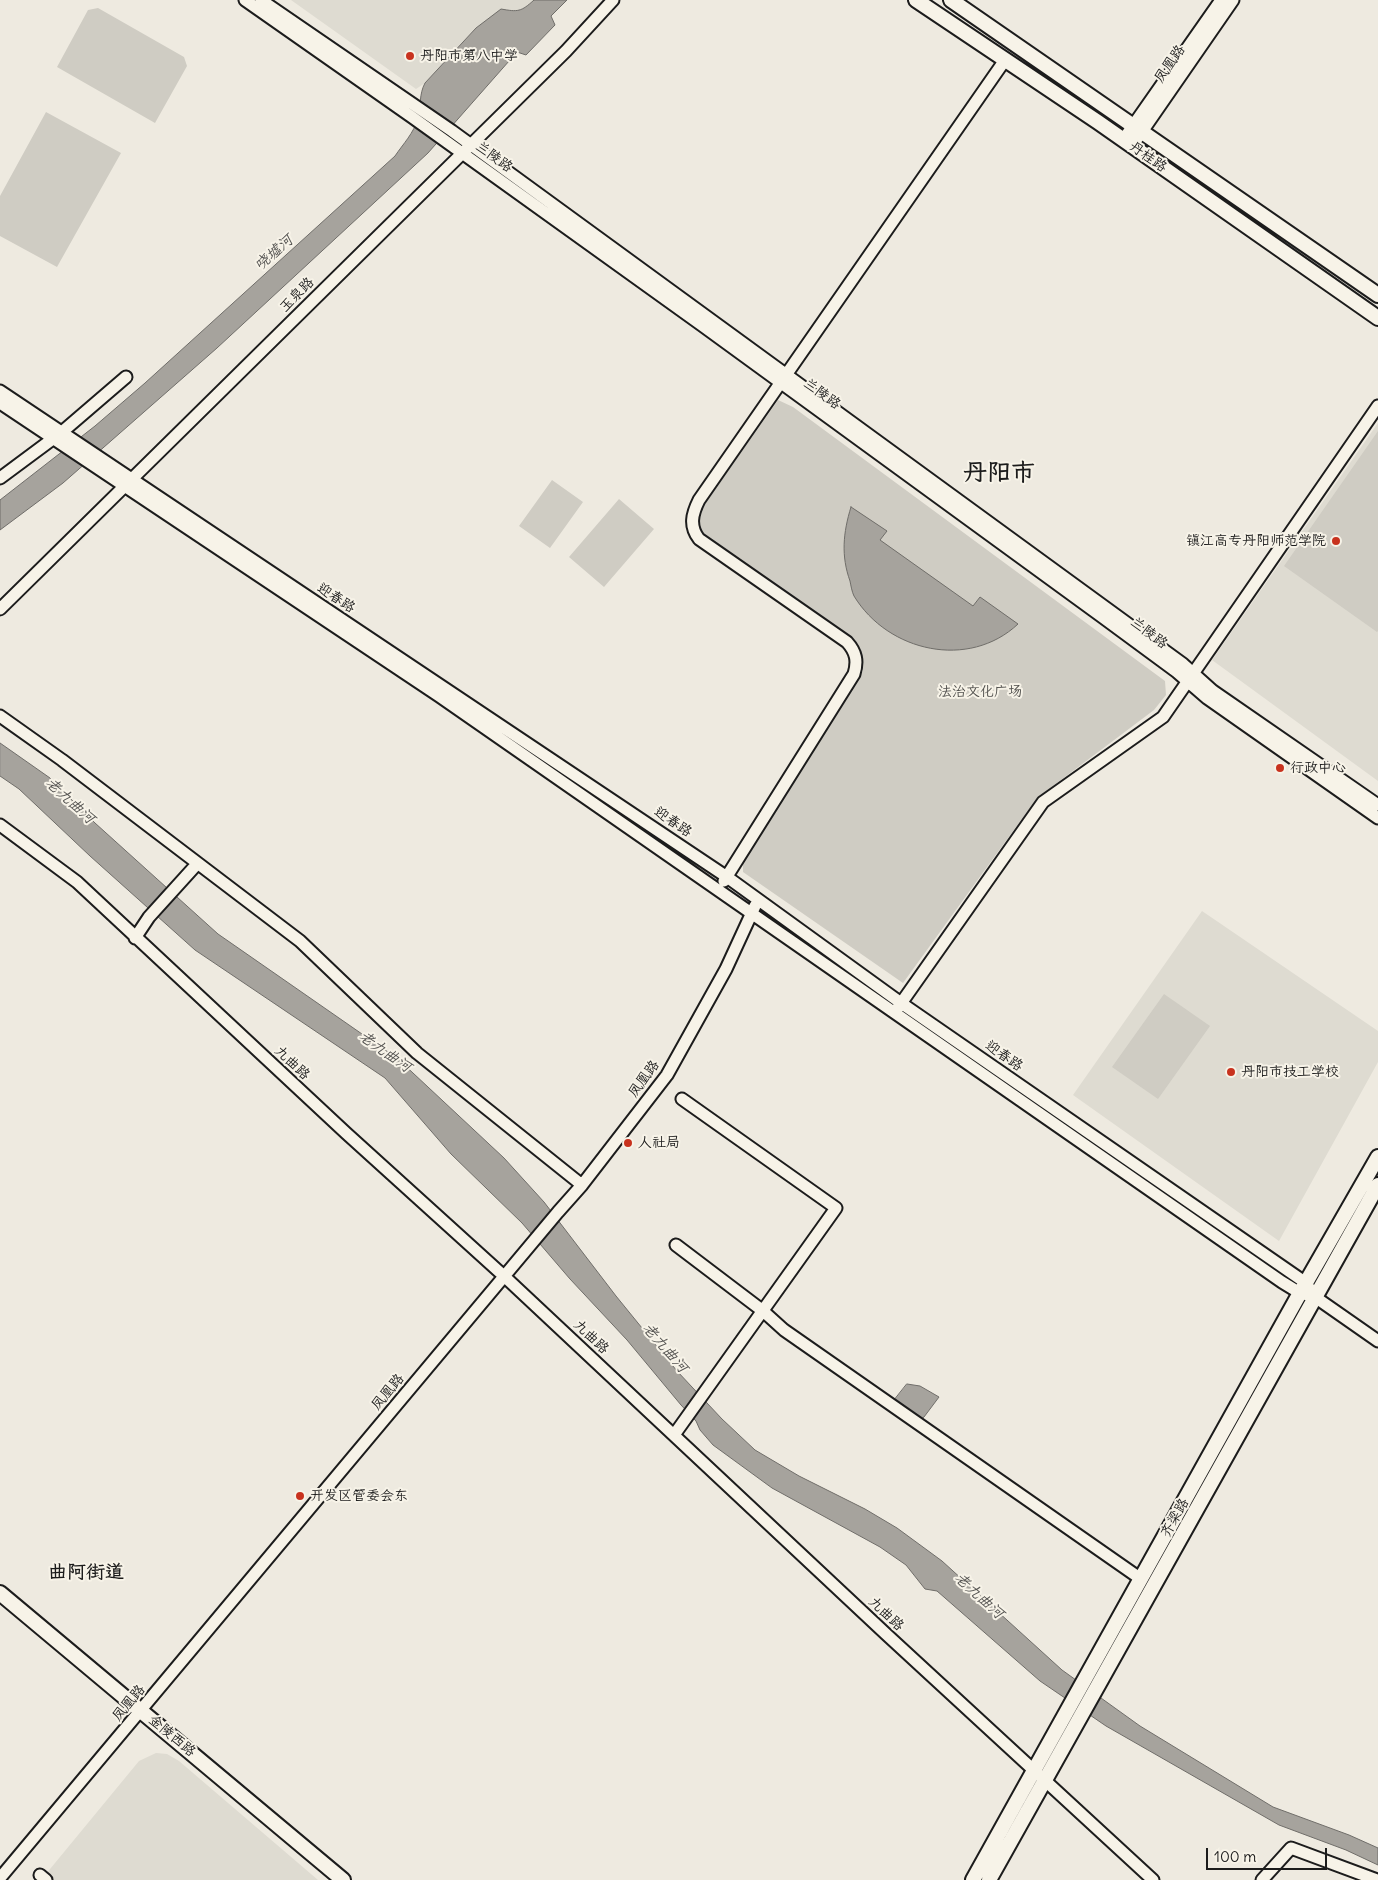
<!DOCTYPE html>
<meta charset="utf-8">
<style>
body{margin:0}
#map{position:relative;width:1378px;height:1880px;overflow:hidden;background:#eeeae0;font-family:Delius,sans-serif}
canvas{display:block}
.scale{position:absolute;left:1206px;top:1848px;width:121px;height:22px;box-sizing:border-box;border:2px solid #1c1c1c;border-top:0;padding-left:6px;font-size:15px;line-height:18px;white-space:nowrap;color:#1c1c1c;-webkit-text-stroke:4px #f7f3e8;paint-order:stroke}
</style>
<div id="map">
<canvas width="1378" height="1880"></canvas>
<div class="scale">100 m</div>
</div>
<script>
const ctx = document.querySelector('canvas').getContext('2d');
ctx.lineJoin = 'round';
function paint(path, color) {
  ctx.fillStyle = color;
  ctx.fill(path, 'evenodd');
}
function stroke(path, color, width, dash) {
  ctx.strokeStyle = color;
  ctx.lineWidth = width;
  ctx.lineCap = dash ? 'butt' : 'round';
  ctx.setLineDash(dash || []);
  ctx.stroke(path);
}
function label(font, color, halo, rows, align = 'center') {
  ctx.font = font + ' Delius,"LXGW WenKai TC",sans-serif';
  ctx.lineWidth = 4;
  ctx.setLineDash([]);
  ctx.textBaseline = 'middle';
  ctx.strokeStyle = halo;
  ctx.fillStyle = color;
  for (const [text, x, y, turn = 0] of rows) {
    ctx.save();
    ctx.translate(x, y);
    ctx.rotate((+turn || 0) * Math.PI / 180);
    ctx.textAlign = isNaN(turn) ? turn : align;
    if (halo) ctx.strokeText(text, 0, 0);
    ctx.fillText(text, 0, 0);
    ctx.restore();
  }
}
paint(new Path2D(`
 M291,0H534L523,10L476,28L425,83L416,89Z
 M1378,423V781L1212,660Z
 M1202,911L1378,1031V1062L1279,1241L1073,1095Z
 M156,1753L167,1754L179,1761L318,1880H41L139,1761Z`), '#dedbd1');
paint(new Path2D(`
 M98,8L184,57L187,66L155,123L57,67L88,10Z
 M46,112L121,153L57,267L0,236V196Z
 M778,400L793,407L1165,681L1166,695L1154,710L1037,798L903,983L743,872V862L863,671C862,655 861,650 850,638L704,535L697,525V515Z
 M1378,431V631L1377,632L1284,566Z
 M552,480L583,502L550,548L519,526Z
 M619,499L654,529L604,587L569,557Z
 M1164,994L1210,1026L1158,1099L1112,1067Z`), '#cfccc3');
const water = new Path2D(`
 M534,0H567L551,16L555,25L526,55L517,52L428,153L217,348L63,483L0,530V500L95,426L145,383L395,156C403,144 414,133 418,118C421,106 419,94 425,83L476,28L501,9C518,12 521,12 534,0Z
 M851,507L887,531L880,540L973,606L980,597L1018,624C969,670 888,652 854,596C852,592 851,586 850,581C841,556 843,533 851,507Z
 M0,743L50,778L95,823L218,934L398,1059L504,1158L544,1202L616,1296L677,1371L722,1419L755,1450L799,1476L865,1509L897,1528L942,1561L1062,1670L1140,1726L1273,1807L1349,1835L1378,1848V1865L1346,1850L1279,1825L1106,1726L1040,1681L937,1591L925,1589L906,1565L880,1547L772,1488L713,1445L700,1430L696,1421L681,1405L627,1340L570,1279L522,1223L451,1154L385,1078L195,950L90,856L19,789L0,776Z
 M907,1384L920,1386L939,1397L924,1417L920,1420L895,1403V1399Z`);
paint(water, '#a6a39d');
stroke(water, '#6f6d69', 1);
const minor = new Path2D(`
 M245,0L412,117L703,326L1101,616L1177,672L1207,698L1378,818
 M261,0L452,131L1183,664L1213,691L1378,805
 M1123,140L1221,0
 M1132,146L1233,0
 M0,391L727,877L901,1003L1306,1283L1310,1289
 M0,403L439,696L1282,1282L1300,1293L1315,1297L1378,1341
 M0,478L62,432L126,377
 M0,609L566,51L613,0
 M0,716L62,760L300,941L417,1053L582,1185
 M0,825L77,882L346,1133L505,1277L886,1634L1153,1880
 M724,881L854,674C858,661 856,652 847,642L699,539C689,526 692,514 699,500L1005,60
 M135,938L149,917L197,864
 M897,1009L1043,802L1163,717L1378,406
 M676,1245L763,1311L784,1330L1141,1579
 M674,1435L836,1208L682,1099
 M40,1875L46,1880
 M0,1878L558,1212L582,1185L667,1075L726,969L755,906
 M1262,1880L1291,1848L1377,1880`);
const major = new Path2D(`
 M916,0L1098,122L1378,318
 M951,0L1378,295
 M0,1593L343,1880
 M973,1880L1300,1293L1378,1157
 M989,1880L1378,1185`);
stroke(minor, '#1c1c1c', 15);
stroke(major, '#1c1c1c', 18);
stroke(minor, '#f7f3e8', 11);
stroke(major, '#f7f3e8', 14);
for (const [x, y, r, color] of [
 [410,56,5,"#c8321e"],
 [1336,541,5,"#c8321e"],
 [1280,768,5,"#c8321e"],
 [1231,1072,5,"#c8321e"],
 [628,1143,5,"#c8321e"],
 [300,1496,5,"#c8321e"]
]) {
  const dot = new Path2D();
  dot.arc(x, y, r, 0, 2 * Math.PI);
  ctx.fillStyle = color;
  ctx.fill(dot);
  stroke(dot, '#f7f3e8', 2);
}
label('14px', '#1c1c1c', '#f7f3e8', [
 ["丹阳市第八中学",420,56],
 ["镇江高专丹阳师范学院",1326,541,"right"],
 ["行政中心",1290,768],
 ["丹阳市技工学校",1241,1072],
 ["人社局",638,1143],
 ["开发区管委会东",310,1496]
], 'left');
label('14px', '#1c1c1c', '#f7f3e8', [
 ["凤凰路",1170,64,-55],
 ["兰陵路",494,157,36],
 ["丹桂路",1148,157,35],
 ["玉泉路",297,295,-45],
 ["兰陵路",822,394,36],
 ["迎春路",336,598,33],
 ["兰陵路",1149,633,37],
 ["迎春路",673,822,34],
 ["迎春路",1004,1056,35],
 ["九曲路",292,1063,43],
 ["凤凰路",644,1079,-54],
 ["九曲路",591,1337,43],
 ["凤凰路",388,1392,-50],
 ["齐梁路",1175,1518,-61],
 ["九曲路",886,1614,43],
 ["凤凰路",129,1703,-50],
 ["金陵西路",172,1736,40]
]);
label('14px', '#52514e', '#f7f3e8', [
 ["法治文化广场",980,692]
]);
label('italic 15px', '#535250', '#f7f3e8', [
 ["哓墟河",274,253,-41],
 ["老九曲河",70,801,42],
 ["老九曲河",385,1052,35],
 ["老九曲河",665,1348,49],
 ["老九曲河",979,1596,42]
]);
label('bold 19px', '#1c1c1c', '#f7f3e8', [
 ["曲阿街道",86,1573]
]);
label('bold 24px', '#1c1c1c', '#f7f3e8', [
 ["丹阳市",999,473]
]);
</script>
